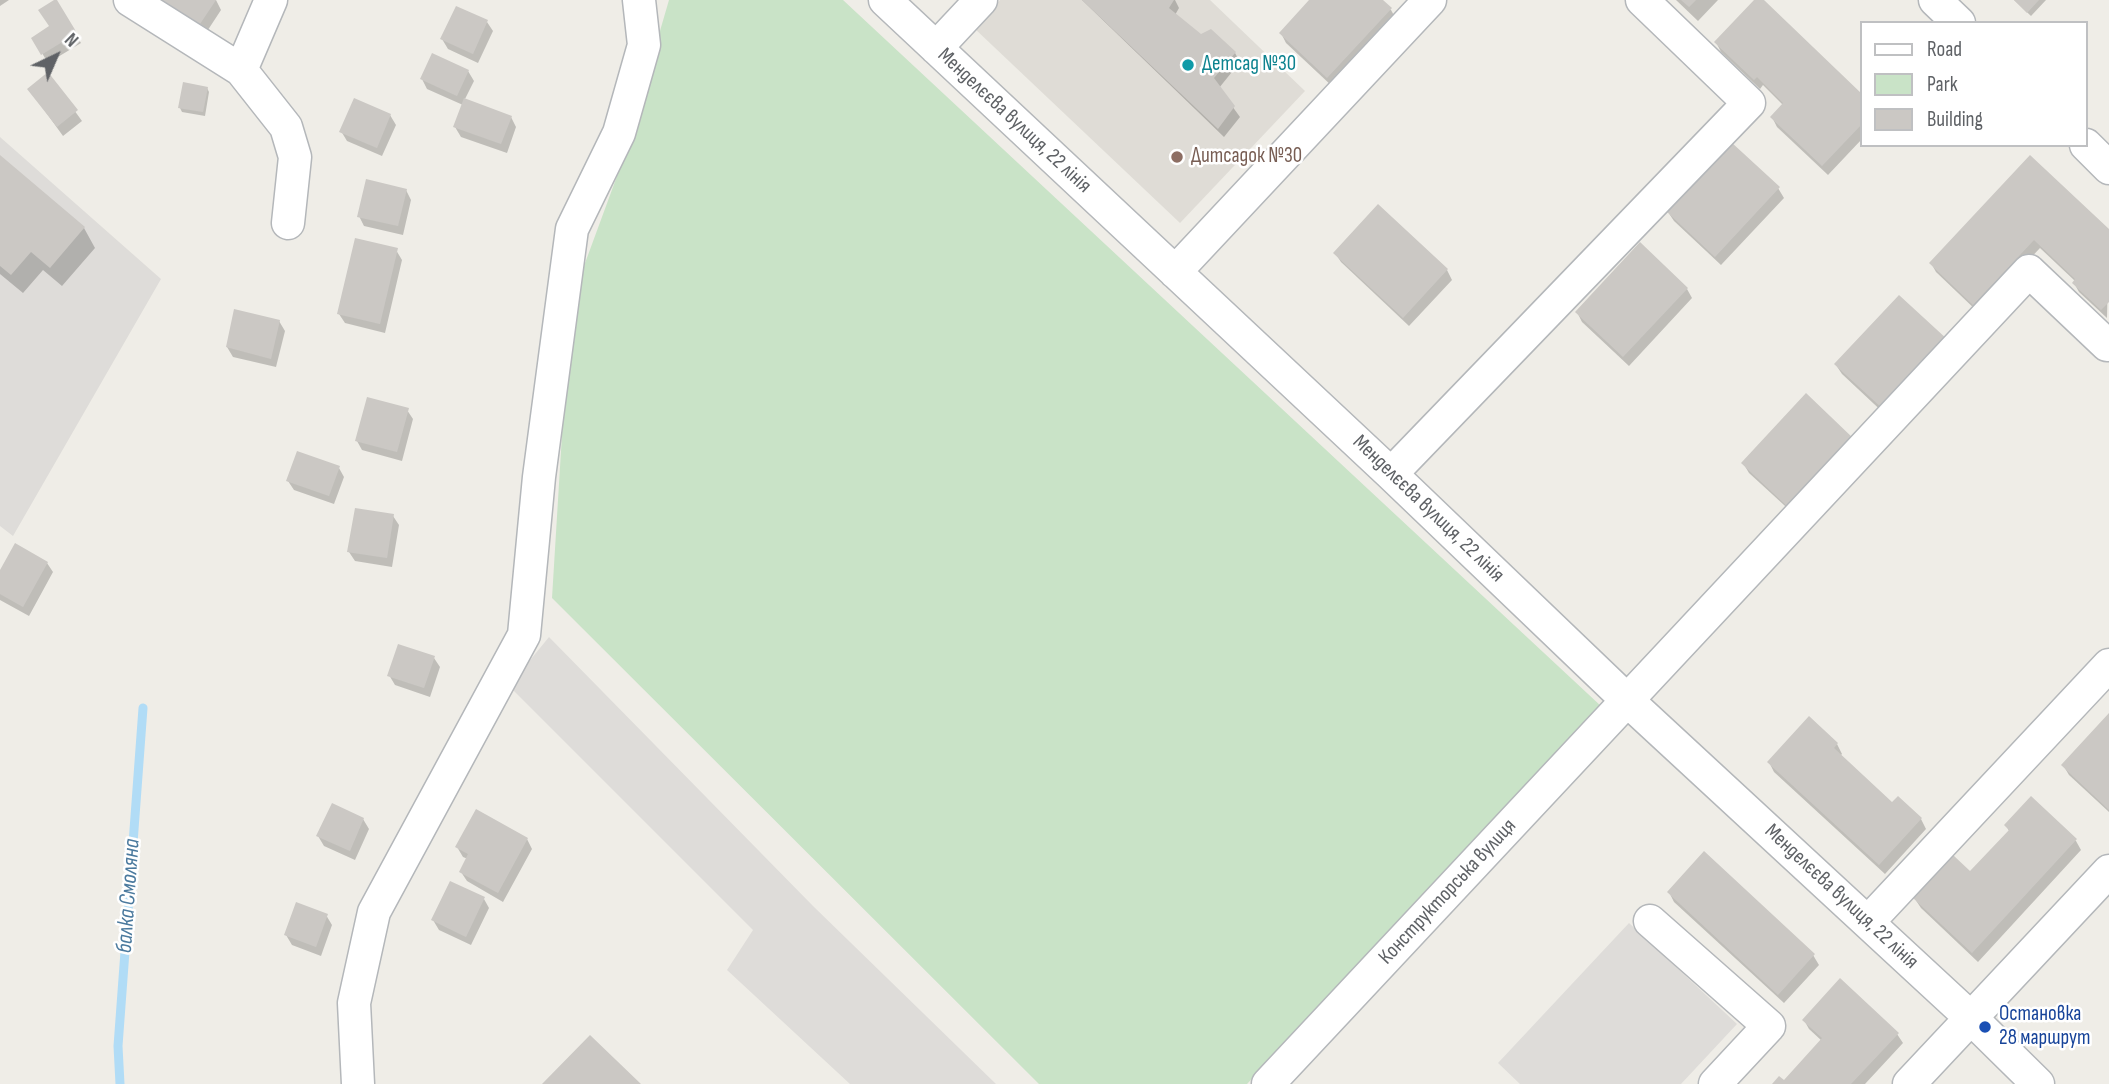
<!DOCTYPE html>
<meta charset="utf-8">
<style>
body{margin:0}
#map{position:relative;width:2109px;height:1084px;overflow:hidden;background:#efede7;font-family:"Sofia Sans Condensed",sans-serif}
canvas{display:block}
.legend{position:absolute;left:1860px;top:21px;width:228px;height:126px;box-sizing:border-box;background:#fff;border:2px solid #bfc0c2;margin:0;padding:9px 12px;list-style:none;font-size:21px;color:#5f6266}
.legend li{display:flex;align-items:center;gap:14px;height:35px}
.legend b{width:35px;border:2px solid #bfc0c2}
.north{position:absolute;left:21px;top:21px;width:70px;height:70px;-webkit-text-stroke:5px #fff;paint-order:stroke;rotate:44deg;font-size:19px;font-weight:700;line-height:28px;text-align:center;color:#5f6266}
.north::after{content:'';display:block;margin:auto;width:24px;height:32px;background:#5f6266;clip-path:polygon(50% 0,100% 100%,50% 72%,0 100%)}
</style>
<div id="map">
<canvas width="2109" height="1084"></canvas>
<ul class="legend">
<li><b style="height:9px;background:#fff"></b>Road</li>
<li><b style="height:19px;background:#c9e3c7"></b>Park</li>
<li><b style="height:19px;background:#cbc8c4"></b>Building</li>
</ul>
<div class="north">N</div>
</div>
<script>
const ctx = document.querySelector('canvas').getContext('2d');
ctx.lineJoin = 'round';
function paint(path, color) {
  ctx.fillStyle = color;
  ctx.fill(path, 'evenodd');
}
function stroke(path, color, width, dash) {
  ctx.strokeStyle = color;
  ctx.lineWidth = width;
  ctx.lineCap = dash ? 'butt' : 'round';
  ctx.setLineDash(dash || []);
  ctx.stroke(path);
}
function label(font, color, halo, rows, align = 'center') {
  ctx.font = font + ' "Sofia Sans Condensed",sans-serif';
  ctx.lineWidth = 5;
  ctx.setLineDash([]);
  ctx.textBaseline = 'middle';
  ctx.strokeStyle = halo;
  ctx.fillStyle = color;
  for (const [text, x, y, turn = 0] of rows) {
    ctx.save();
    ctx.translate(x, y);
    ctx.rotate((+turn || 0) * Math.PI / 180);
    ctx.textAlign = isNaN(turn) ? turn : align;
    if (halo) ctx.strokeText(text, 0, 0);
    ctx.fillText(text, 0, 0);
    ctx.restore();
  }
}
paint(new Path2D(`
 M0,137L161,279L13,536L0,526Z
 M549,637L813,906L996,1084H850L727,970L753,930L509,686Z
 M1629,923L1737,1024L1681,1084H1520L1498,1063Z`), '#dedcd9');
paint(new Path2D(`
 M1000,0H1210L1305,91L1180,223L974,28Z`), '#dfdcd6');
paint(new Path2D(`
 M669,0H843L1602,707L1247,1084H1039L552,598L570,304L620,168Z`), '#c9e3c7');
paint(new Path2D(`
 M0,0H9L0,6Z
 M216,0L221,10L202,39L160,11Z
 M1082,0H1175L1179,8L1175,15L1200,36L1235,53L1240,62L1219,88L1240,117L1224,137Z
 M1312,0H1380L1391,10L1396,19L1333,87L1286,43L1281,33Z
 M1676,0H1718L1698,21Z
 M1756,0H1761L1862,96V139L1828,175L1777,127L1772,117L1783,105L1763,85L1760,89L1721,52L1716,42Z
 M2014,0H2046L2031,16Z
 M55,1L81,43L48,63L33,38L51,27Z
 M487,22L493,31L478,63L448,49L442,39Z
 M468,71L474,81L464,101L511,117L516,127L507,153L461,137L455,127L463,105L427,89L422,79Z
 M48,74L82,121L63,136L29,89Z
 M207,88L209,92L205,116L182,112L180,108Z
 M390,115L396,125L382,156L347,141L341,131Z
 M0,157L84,228L95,248L62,286L43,270L23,293L0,274Z
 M2030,157L2109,231L2107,318L2079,292L2074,283L2075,281L2040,248L1979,313L1936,272L1931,263Z
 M1778,188L1784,198L1721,265L1674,221L1668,212Z
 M406,190L411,200L403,235L364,226L359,216Z
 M396,250L402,260L385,333L345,323L339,314Z
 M1335,253L1447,270L1452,280L1409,326L1341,262Z
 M1687,289L1692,298L1629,366L1582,322L1577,312Z
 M1899,297L1889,418L1842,374L1836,365Z
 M279,321L285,331L276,367L233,357L227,347Z
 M1806,396L1796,516L1749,473L1743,463Z
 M407,410L413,419L402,461L362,450L357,441Z
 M339,468L344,477L334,504L294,490L288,481Z
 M393,516L399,525L392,567L355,561L349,552Z
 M47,563L53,572L29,616L0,600V574Z
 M434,658L440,667L430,697L395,685L389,675Z
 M2109,716V812L2069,775L2063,765Z
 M1837,744L1842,754L1840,756L1892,804L1921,819L1926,829L1885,874L1774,772L1769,762Z
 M2031,799L2076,841L2081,850L1978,962L1921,908L1915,899L1970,874L2009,831L2006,825Z
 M363,819L369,829L355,860L324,846L318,836Z
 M527,839L532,849L503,902L467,881L461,872L468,859L463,857L457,847Z
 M1669,892L1813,955L1819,965L1784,1003L1674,902Z
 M484,899L489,908L471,945L439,930L433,920Z
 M326,915L332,925L321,956L292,945L286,935Z
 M1804,1020L1897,1034L1903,1043L1865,1084H1774L1784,1083L1822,1041L1809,1029Z`), '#0003');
stroke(new Path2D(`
 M120,1084L118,1046L143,708`), '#b1dcf6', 9);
paint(new Path2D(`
 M54,0H57L77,33L41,55L31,38L49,26L38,10Z
 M151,0H216L196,30Z
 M1082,0H1174L1169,8L1201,34L1211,29L1236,52L1214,78L1235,106L1218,129Z
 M1309,0H1383L1392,8L1327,78L1279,33Z
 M1681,0H1696L1689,7Z
 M1754,0H1764L1862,94V124L1822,166L1770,117L1783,103L1757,77L1754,80L1714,42Z
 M2014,0H2039L2027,13Z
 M456,6L488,20L473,54L440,39Z
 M432,53L469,70L457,96L420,79Z
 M48,72L78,110L57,127L27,89Z
 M183,82L208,87L203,112L178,108Z
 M354,98L391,114L377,148L339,132Z
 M464,98L512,116L501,144L453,127Z
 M1731,142L1780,187L1715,257L1666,211Z
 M0,155L85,227L50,268L31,252L11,275L0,266Z
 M2030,155L2109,229V302L2101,310L2072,283L2075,279L2034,240L1973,305L1929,263Z
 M366,179L407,189L398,226L357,217Z
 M1378,204L1448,269L1403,318L1333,253Z
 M355,238L398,248L380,324L337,314Z
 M1640,242L1688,288L1623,357L1575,312Z
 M1899,295L1948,340L1883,409L1834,364Z
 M234,309L280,320L271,359L226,347Z
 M1806,393L1854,439L1789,508L1741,463Z
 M367,397L409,408L397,452L355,441Z
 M297,451L340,466L329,496L286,481Z
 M355,508L394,514L387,558L347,552Z
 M15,543L48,562L23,607L0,594V570Z
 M398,644L435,656L424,688L387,676Z
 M2109,713V810L2061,765Z
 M1809,716L1838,743L1834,748L1892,802L1898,796L1922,818L1879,865L1767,762Z
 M2031,796L2077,839L1972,953L1913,898L1953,855L1970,871L2009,830L2004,825Z
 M332,803L364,818L350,851L316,836Z
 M476,809L528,838L498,893L459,872L468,854L455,847Z
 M1704,851L1815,954L1778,995L1667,892Z
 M450,881L485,897L466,937L431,920Z
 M296,902L328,914L316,947L284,935Z
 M1840,978L1899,1033L1851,1084H1772L1779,1076L1784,1080L1822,1038L1802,1020Z
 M590,1035L641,1084H542Z`), '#cbc8c4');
const minor = new Path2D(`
 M130,0L241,70L286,127L295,157L288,223
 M885,0L1391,474L1628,701L1971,1018L2038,1084
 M1935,0L1959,23
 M936,48L981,0
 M241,70L271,0
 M2086,145L2109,168
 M1175,272L1430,0
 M1391,474L1749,103L1642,0
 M1650,921L1769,1026L1715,1084
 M1868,922L2109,665
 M358,1084L354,1003L374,912L524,635L539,477L572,229L619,133L644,45L639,0
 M1268,1084L2029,271L2107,345L2109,343
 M1909,1084L2109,871`);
stroke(minor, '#b4b7ba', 35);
stroke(minor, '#fff', 32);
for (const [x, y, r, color] of [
 [1188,65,7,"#0f9aa8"],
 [1177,157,7,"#8d6e63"],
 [1985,1027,7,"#1a4fb4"]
]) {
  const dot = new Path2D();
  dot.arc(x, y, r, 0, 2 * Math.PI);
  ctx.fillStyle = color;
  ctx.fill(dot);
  stroke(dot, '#fff', 2.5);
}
label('21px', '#0d838f', '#fff', [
 ["Детсад №30",1202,65]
], 'left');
label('21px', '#5f6266', '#fff', [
 ["Менделєєва вулиця, 22 лінія",1014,121,43],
 ["Менделєєва вулиця, 22 лінія",1428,509,44],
 ["Конструкторська вулиця",1448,892,-47],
 ["Менделєєва вулиця, 22 лінія",1841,897,43]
]);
label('21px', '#785e54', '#fff', [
 ["Дитсадок №30",1191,157]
], 'left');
label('21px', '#164399', '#fff', [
 ["Остановка",1999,1015],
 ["28 маршрут",1999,1039]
], 'left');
label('italic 23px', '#4b7a9e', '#fff', [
 ["балка Смоляна",129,896,-86]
]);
</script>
